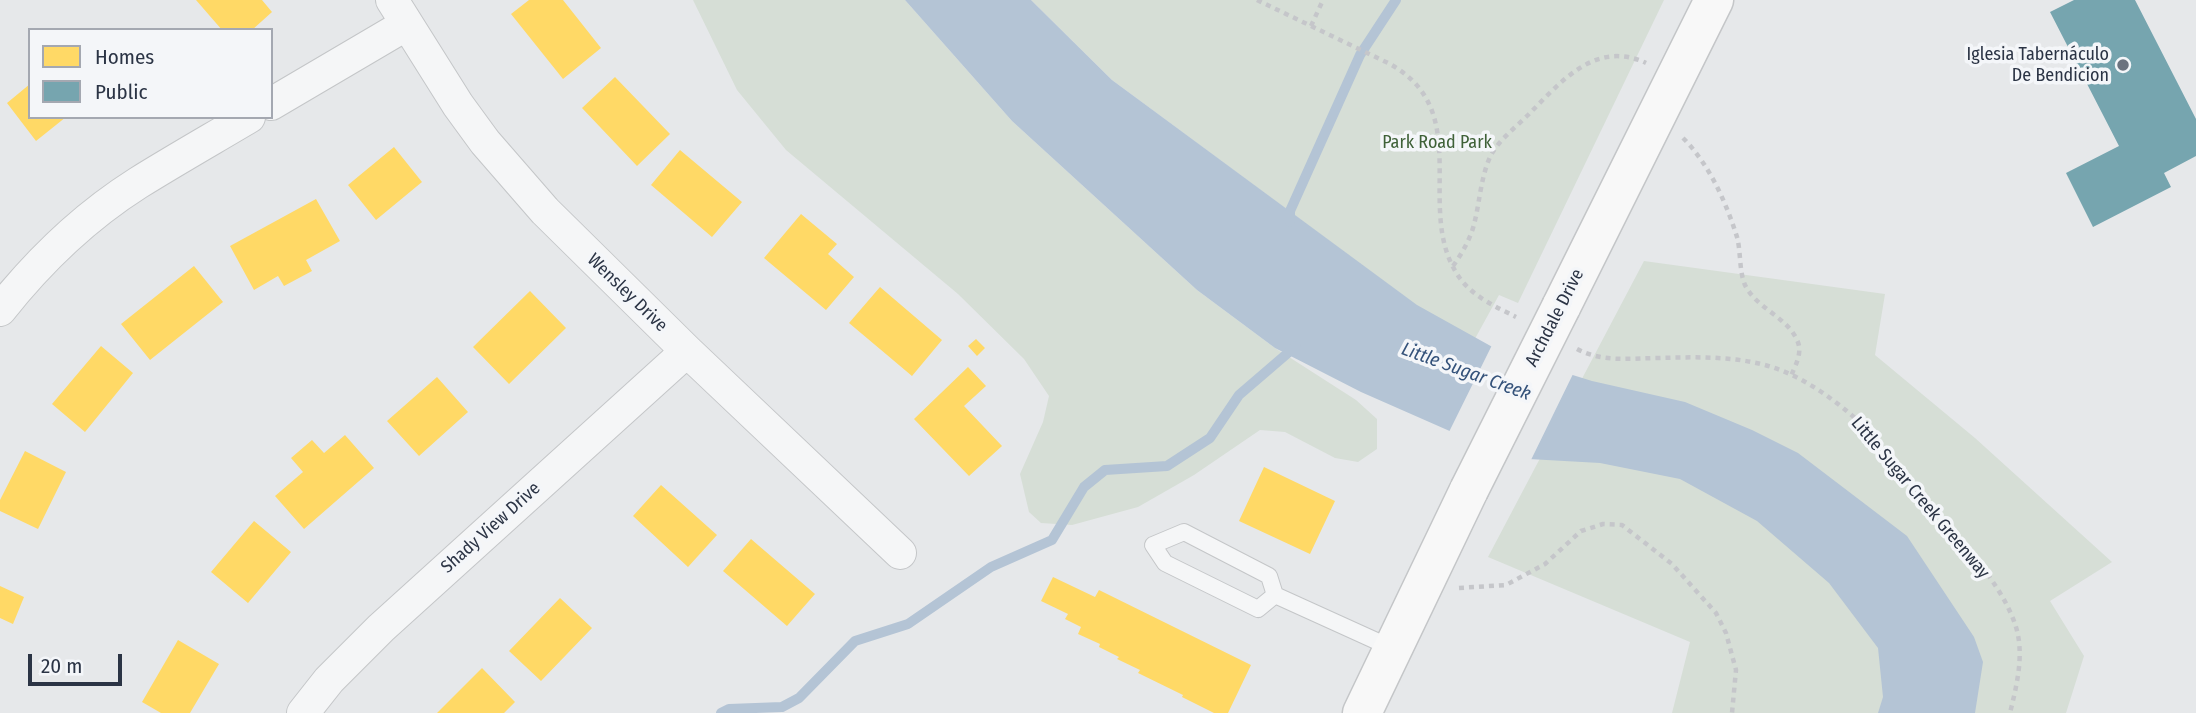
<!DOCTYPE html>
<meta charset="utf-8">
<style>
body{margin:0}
#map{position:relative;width:2196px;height:713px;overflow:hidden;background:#e6e8ea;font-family:"Fira Sans Condensed",sans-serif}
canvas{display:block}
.legend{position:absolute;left:28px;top:28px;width:245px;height:91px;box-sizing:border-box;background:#f4f6f9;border:2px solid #a4a8b1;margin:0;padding:9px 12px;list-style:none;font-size:21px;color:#2b3445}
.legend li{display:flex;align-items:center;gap:14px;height:35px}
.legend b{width:35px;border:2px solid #a4a8b1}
.scale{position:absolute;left:28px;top:654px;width:94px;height:32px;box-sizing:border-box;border:4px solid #2b3445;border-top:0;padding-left:9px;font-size:21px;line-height:24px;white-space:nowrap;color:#2b3445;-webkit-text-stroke:5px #f4f6f9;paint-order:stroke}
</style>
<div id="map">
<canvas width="2196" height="713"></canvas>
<ul class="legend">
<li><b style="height:19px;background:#ffd966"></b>Homes</li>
<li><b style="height:19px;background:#76a5af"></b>Public</li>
</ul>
<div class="scale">20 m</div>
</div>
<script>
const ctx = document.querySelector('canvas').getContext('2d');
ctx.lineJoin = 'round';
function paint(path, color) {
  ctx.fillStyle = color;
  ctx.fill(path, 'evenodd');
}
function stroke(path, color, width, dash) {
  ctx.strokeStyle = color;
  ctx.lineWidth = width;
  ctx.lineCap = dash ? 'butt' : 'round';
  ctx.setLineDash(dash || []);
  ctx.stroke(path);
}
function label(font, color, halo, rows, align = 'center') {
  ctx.font = font + ' "Fira Sans Condensed",sans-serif';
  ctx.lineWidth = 7;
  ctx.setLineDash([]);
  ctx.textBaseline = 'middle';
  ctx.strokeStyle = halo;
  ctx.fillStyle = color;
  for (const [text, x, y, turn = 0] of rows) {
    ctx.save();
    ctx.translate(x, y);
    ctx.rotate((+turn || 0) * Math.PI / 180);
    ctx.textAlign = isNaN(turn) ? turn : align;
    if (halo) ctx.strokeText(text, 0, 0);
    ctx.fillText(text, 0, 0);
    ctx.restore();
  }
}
paint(new Path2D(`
 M693,0H905L1012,121L1197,290L1275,348L1356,400L1377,419V449L1358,462L1335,458L1285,432L1260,430L1194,475L1138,507L1072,525L1041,523L1029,512L1020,474L1043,422L1049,396L1024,359L958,294L786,150L737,90Z
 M1031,0H1664L1518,303L1499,295L1471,346L1112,80Z
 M1644,261L1885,294L1875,355L1975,438L2112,562L2050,601L2084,656L2066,713H1672L1690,642L1488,557Z`), '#d6ded6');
paint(new Path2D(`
 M905,0H1031L1112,80L1417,305L1505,354L1592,381L1685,402L1752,430L1798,453L1907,536L1974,637L1983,662L1975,713H1878L1883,697L1878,648L1829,583L1757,521L1680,479L1600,463L1511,458L1361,392L1275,348L1197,290L1012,121Z`), '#b4c4d5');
paint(new Path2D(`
 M1493,343L1507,350L1574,372L1530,462L1510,461L1448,434Z`), '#e6e8ea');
paint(new Path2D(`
 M196,0H262L272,12L252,30H222Z
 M529,0H563L601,48L563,79L511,14Z
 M615,77L670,134L637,166L582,108Z
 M30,84V117H66L36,141L7,103Z
 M394,147L422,182L376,220L348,185Z
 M680,150L742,202L712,237L651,185Z
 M316,199L340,241L306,260L312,271L284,286L278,276L254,290L230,246Z
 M801,214L837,244L828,254L854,277L826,310L764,258Z
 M194,266L223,302L150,360L121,324Z
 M880,287L942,340L912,376L849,323Z
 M530,291L566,328L509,384L473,347Z
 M976,339L985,348L977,356L968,346Z
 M101,346L133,373L85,432L52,404Z
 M968,367L986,386L964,406L1002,446L969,476L914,419Z
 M437,377L468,412L419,456L387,421Z
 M345,435L374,468L304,529L275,496L303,472L291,458L312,440L324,453Z
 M25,451L66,472L38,529L0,511V500Z
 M1264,467L1335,501L1310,554L1239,521Z
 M661,485L717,535L688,567L633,516Z
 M254,521L291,552L248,603L211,572Z
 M751,539L815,594L787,626L723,571Z
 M1053,577L1095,597L1099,590L1251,665L1228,713H1214L1182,697L1183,695L1138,673L1140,670L1117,659L1119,657L1099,647L1100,644L1078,634L1081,627L1065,619L1068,614L1041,601Z
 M0,586L24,597L13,624L0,618Z
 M560,598L592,628L541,681L509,651Z
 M178,640L219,664L190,713H161L142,702Z
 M482,668L515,702L504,713H437Z`), '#ffd966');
paint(new Path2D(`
 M2074,0H2135L2196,119V156L2164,173L2171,187L2093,227L2066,173L2119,146L2050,12Z`), '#76a5af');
stroke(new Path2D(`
 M1290,222V211L1360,55L1396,0
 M721,713L729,709L782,707L799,698L855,641L908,624L991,567L1052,540L1084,487L1105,470L1167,466L1210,438L1239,395L1296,346`), '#b4c4d5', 10);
const lane = new Path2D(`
 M1275,595L1258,609L1165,563L1153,545L1184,532L1269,576L1275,595L1394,649`);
const street = new Path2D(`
 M392,0L458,105L485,142L545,211L687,351L900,553
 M271,104L407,24
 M0,310C38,262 86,216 138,183C175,160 212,139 249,117
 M303,713L329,680L381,628L687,351`);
const secondary = new Path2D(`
 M1561,307L1714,0
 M1362,713L1469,490`);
stroke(lane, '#c4c6c8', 18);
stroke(street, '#c4c6c8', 34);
stroke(secondary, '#c4c6c8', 41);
stroke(new Path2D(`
 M1257,0L1388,63C1478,111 1412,209 1459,277C1472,296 1496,307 1516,317
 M1311,26L1323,0
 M1683,138C1709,164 1726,202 1737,237C1741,252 1739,271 1745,285C1756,308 1787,317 1797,340C1803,352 1796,364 1791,376
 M1453,266C1461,255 1469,241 1473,228C1480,204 1480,178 1491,155C1500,139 1515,128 1528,115C1560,83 1595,39 1646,63
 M1577,349C1604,363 1630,358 1660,358C1695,357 1731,356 1765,365C1795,373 1824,392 1848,412C1875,434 1896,465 1918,492C1949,528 2000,579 2015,624C2025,653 2017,684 2010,713
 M1459,588L1506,585L1545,564L1581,531L1603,524L1622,525L1672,564L1716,613L1726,633L1736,670L1732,713`), '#c5c6ca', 4.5, [5, 5]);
stroke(lane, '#f5f6f7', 16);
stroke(street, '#f5f6f7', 32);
stroke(secondary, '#f8f8f8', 38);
const secondaryBridge = new Path2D(`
 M1469,490L1561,307`);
stroke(secondaryBridge, '#c4c6c8', 41, []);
stroke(secondaryBridge, '#f8f8f8', 38);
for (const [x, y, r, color] of [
 [2123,65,7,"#6c737f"]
]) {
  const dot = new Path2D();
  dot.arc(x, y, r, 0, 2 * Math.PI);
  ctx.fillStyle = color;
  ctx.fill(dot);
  stroke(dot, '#f4f6f9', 2.5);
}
label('18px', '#2b3445', '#f4f6f9', [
 ["Iglesia Tabernáculo",2109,55],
 ["De Bendicion",2109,76]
], 'right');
label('18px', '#3f6138', '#f4f6f9', [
 ["Park Road Park",1437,143]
]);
label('18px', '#2b3445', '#f4f6f9', [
 ["Wensley Drive",627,293,44],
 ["Archdale Drive",1555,318,-63],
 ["Little Sugar Creek Greenway",1920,498,50],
 ["Shady View Drive",491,528,-42]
]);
label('italic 19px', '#34527a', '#f4f6f9', [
 ["Little Sugar Creek",1466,372,20]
]);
</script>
